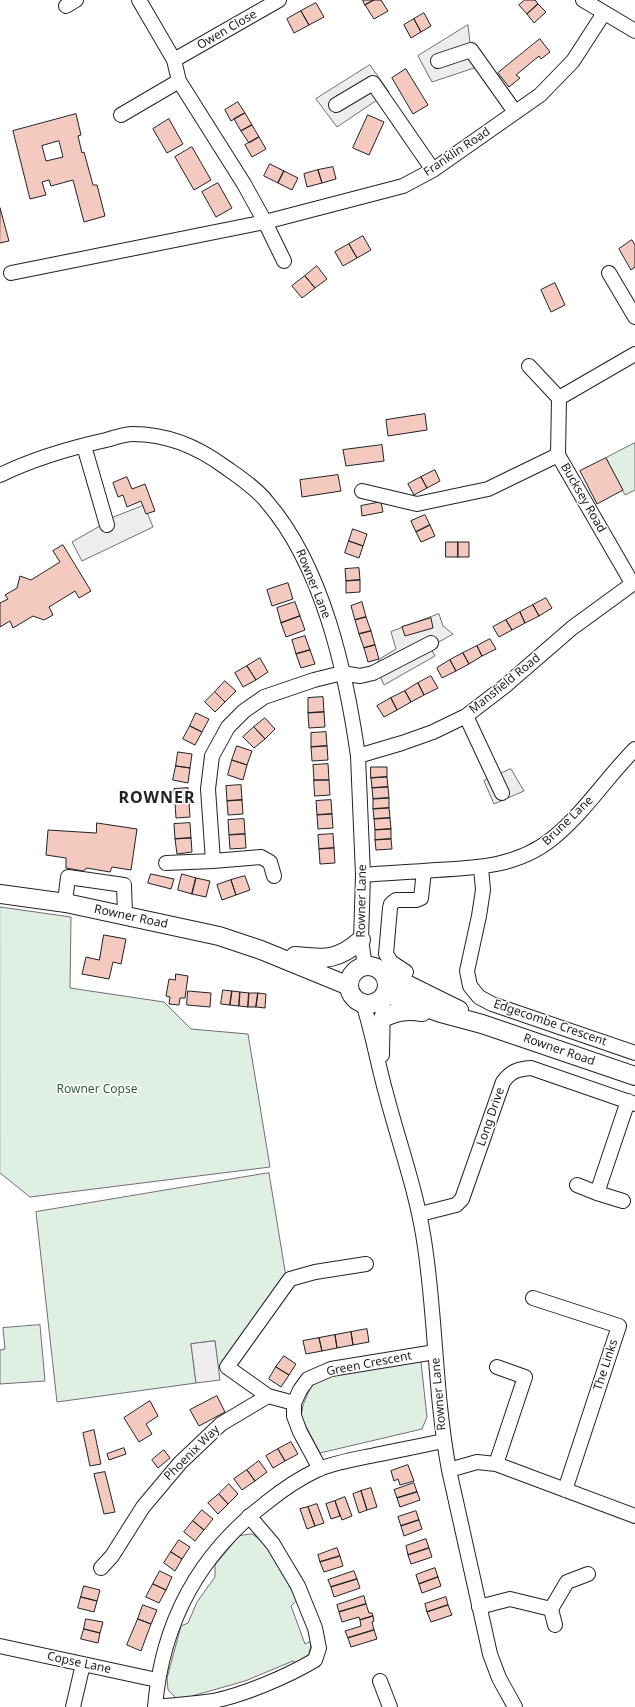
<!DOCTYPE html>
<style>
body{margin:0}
canvas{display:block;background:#fff}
</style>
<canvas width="635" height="1707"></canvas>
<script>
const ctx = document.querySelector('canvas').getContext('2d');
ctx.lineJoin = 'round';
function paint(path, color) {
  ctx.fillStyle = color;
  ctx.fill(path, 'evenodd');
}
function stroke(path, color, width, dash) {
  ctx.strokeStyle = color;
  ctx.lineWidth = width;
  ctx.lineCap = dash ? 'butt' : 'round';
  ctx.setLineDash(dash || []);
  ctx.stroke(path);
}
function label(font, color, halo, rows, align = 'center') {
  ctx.font = font + ' "Noto Sans",sans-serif';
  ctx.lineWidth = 3;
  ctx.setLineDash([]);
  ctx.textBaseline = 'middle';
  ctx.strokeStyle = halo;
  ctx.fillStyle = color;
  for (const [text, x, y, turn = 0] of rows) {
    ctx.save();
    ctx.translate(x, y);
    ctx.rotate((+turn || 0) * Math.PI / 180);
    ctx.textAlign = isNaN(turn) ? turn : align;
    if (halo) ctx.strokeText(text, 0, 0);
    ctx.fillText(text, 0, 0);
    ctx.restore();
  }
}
const green = new Path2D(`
 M635,443V490L625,495L606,458Z
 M0,907L71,917L70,988L164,1002L191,1029L248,1034L270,1167L30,1197L0,1173Z
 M269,1173L286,1277L218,1369L215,1341L191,1344L196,1383L57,1402L36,1212Z
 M40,1325L45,1381L0,1384V1350L5,1349L3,1328Z
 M411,1358L421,1362L427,1417L422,1429L320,1453L301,1417L303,1405L311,1386L322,1378L393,1364Z
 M252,1534L267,1544L297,1600L291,1606L305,1644L312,1641L308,1657L298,1665L293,1661L245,1681L192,1696L190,1700L176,1698L168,1690L167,1678L181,1626L188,1623L197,1602L215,1577V1565L239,1536Z`);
paint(green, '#e0efe3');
stroke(green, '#6f6f6f', 1);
const parking = new Path2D(`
 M468,25L470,43L477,67L432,82L418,56Z
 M370,65L389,92L337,127L316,99Z
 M79,447L111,518L144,505L153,527L82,561L72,542L100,526Z
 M439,614L443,626L453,634L430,647L435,656L384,685L375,665L381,658L396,649L391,632Z
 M511,769L524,791L494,804L484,781Z
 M215,1341L220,1380L196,1383L191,1344Z`);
paint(parking, '#ededed');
stroke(parking, '#6f6f6f', 1);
const building = new Path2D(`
 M363,0H374L365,5Z
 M374,0H381L388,11L374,19L365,5Z
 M525,0H535L538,4L527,14L519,5Z
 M316,3L324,17L309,25L301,11Z
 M538,4L546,12L534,23L527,14Z
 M301,11L309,25L294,33L287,19Z
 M424,13L431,26L421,32L414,19Z
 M414,19L421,32L411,38L404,25Z
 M540,39L550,52L541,59L539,56L516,75L520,78L509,87L498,73Z
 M406,69L428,105L413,114L392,78Z
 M238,102L245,113L231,121L225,110Z
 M245,113L252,125L241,131L234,119Z
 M76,114L81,135L78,136L82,153L84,152L93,185H97L105,216L84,222L73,180L51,186L49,180L42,182L46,195L30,199L13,131ZM59,141L63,157L46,161L42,146Z
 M368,115L384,122L369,155L353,148Z
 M169,119L183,144L167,153L153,129Z
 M252,125L259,137L249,143L241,131Z
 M259,137L266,149L252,157L245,145Z
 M192,147L211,180L194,190L175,157Z
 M270,164L284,171L278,183L264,176Z
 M333,167L336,179L322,183L318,170Z
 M318,170L322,183L307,187L304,174Z
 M284,171L298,178L292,190L278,183Z
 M218,183L232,208L216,217L202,192Z
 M0,208L9,241L0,243Z
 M363,236L371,250L357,258L349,244Z
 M632,240L635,245V267L631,270L619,249Z
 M349,244L357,258L343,266L335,252Z
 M317,266L327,279L315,288L305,276Z
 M305,276L315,288L302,298L292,286Z
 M555,283L565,305L551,312L541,290Z
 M425,414L427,430L388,436L386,420Z
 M382,445L384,461L346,466L343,450Z
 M606,458L623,490L597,504L580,471Z
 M435,470L440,481L427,488L421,477Z
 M338,475L341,491L302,497L300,480Z
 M127,477L132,489L145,484L155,511L146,514L141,501L127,507L123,495L118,497L113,483Z
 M421,477L427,488L414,495L408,484Z
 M381,502L383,512L362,516L361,506Z
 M425,515L430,525L416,532L411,521Z
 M430,525L435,536L421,542L416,532Z
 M353,529L367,534L363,546L349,541Z
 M349,541L363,546L359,558L345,553Z
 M446,542H458V557H446Z
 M458,542H469V557H458Z
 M63,545L91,591L79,598L75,591L49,607L53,615L44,620L33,616L13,628L10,621L0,627V603L8,599L5,595L17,588L20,576L31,580L60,562L53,551Z
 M359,568L360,580L346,581L345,569Z
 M360,580V592L346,593V581Z
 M288,583L293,599L272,606L267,590Z
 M546,598L552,608L539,616L533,605Z
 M295,602L300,616L281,623L277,608Z
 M362,602L366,617L355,620L351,606Z
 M533,605L539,616L525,623L520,612Z
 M520,612L525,623L512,630L506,620Z
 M300,616L305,630L286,637L281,623Z
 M366,617L371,631L359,634L355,620Z
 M431,618L433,628L405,636L402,627Z
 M506,620L512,630L499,637L493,627Z
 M371,631L375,645L364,648L359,634Z
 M305,636L310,650L296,654L292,640Z
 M490,639L496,649L482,656L477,646Z
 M375,645L379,659L368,662L364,648Z
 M477,646L482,656L469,664L463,653Z
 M310,650L315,664L301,668L296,654Z
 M463,653L469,664L456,671L450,660Z
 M260,658L268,672L256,680L247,666Z
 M450,660L456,671L442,678L437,668Z
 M247,666L256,680L243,687L235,673Z
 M431,676L438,688L424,695L418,683Z
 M225,681L236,691L225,702L215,692Z
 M418,683L424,695L411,702L405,691Z
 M405,691L411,702L397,710L391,698Z
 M215,692L225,702L215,712L205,702Z
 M323,697L324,712L308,713V698Z
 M391,698L397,710L384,717L377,706Z
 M324,712L325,727L309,728L308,713Z
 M196,713L209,719L202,732L190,726Z
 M265,718L275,729L265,739L254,727Z
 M190,726L202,732L195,745L183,739Z
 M254,727L265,739L254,748L243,737Z
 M326,732L327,746L311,747V733Z
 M237,746L252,751L247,765L232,760Z
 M327,746L328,760L312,761L311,747Z
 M178,752L192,754L190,768L176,766Z
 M232,760L247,765L243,780L228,775Z
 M328,764L329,780H314L313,765Z
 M176,766L190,768L188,783L173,780Z
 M371,767H387V777L371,778Z
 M387,777L388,787L372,788L371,778Z
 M314,780H329L330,795L315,796Z
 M241,785L242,800L227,801L226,786Z
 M388,787L389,798L373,799L372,788Z
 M188,788L189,802L175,803L174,789Z
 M389,798V808L373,809V799Z
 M242,800L243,814L228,815L227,801Z
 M331,800L332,814L317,815L316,801Z
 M189,802L190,817L176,818L175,803Z
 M389,808L390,818L374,819L373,809Z
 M332,814L333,828L318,829L317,815Z
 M390,818L391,829L375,830L374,819Z
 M244,819L245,834L229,835L228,820Z
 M97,823L137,829L131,870L112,867L110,872L87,868L83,871L66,868V858L46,855L48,830L96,833Z
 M190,823L191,838L175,839L174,824Z
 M391,829V839L375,840V830Z
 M245,834L246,848L230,849L229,835Z
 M333,834L334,848L319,849L318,835Z
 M191,838L192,852L177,854L175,839Z
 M391,839L392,849L376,850L375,840Z
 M334,848L335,863L320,864L319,849Z
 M151,874L174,879L171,889L148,883Z
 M182,874L196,878L192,894L178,890Z
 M245,876L250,890L236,895L231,880Z
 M196,878L210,881L206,897L192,894Z
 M231,880L236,895L222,900L217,885Z
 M104,935L126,939L121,964L113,962L109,979L82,974L86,957L99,960Z
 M176,974L188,976L185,998H180L179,1005L169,1004L170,997L166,996L169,979L175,980Z
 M223,990L232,991L230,1005L221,1004Z
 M188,991L211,993L210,1007L187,1005Z
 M232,991L240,992L239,1006L230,1005Z
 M240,992L249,993L248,1007L239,1006Z
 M249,993H258L256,1007H248Z
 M258,993L266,994L265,1008L256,1007Z
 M367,1329L369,1342L353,1345L351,1332Z
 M351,1332L353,1345L337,1348L335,1335Z
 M335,1335L337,1348L322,1351L319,1338Z
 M319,1338L322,1351L306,1354L303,1341Z
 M284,1356L296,1364L289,1375L276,1367Z
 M276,1367L289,1375L281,1387L269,1379Z
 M217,1396L225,1412L199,1426L190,1410Z
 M150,1401L158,1416L146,1424L152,1434L139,1442L124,1418Z
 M94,1430L101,1464L90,1466L83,1433Z
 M291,1442L298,1454L285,1461L278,1449Z
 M124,1448L126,1454L109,1460L107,1454Z
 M278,1449L285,1461L273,1468L266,1456Z
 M164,1450L170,1458L158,1468L152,1460Z
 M259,1461L267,1472L255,1481L247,1470Z
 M408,1465L414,1481L400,1485L398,1479L394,1481L391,1471Z
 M247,1470L255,1481L242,1490L234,1479Z
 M105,1472L115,1512L104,1514L94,1474Z
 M414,1483L417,1492L397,1498L394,1490Z
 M229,1484L238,1494L228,1504L219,1494Z
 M371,1488L377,1507L367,1510L361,1491Z
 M361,1491L367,1510L359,1513L353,1494Z
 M417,1492L420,1500L400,1507L397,1498Z
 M219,1494L228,1504L218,1514L208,1503Z
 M345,1497L352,1516L342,1520L335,1501Z
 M335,1501L340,1516L331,1519L326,1504Z
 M317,1504L324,1523L315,1526L308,1507Z
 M308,1507L315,1526L307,1529L300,1509Z
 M202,1510L213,1519L204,1530L193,1521Z
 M416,1511L419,1520L401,1526L398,1517Z
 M419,1520L422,1529L404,1536L401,1526Z
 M193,1521L204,1530L195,1541L184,1532Z
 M426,1539L429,1548L408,1555L406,1546Z
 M179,1540L190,1547L182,1559L171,1552Z
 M337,1548L340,1556L320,1562L318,1555Z
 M429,1548L432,1557L411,1564L408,1555Z
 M171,1552L182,1559L175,1571L164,1563Z
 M340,1556L343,1566L324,1572L320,1562Z
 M435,1568L438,1577L419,1584L416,1575Z
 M160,1571L172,1577L166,1590L153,1584Z
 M354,1571L357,1579L331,1587L328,1580Z
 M438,1577L441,1586L422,1593L419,1584Z
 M357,1579L360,1588L334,1597L331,1587Z
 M153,1584L166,1590L159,1603L146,1597Z
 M84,1586L100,1590L97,1601L81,1597Z
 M364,1596L366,1604L339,1612L337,1605Z
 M81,1597L97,1601L94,1612L78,1608Z
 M446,1597L448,1605L427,1612L425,1604Z
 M366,1604L369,1613H372L373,1616L360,1620L359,1617L342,1622L339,1612Z
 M143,1605L157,1610L151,1624L138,1619Z
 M448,1605L452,1615L431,1622L427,1612Z
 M373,1616L374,1621L372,1622L374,1630L348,1638L345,1631L361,1626L360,1620Z
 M86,1619L103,1622L100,1633L84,1629Z
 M138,1619L151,1624L141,1651L127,1645Z
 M84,1629L100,1633L98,1643L81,1639Z
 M374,1630L377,1639L351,1647L348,1638Z`);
paint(building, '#f3c9c0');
stroke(building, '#222', 1);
const minor = new Path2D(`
 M139,0L174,60L179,81L244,184L265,222L403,186L433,170L540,95L573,61L604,13
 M583,0L635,31
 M66,6L76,0
 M174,60L279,0
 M438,61L471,50L515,112
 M336,105L373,83L433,170
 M121,115L179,81
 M11,273L265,222L284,261
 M609,273L635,317
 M529,366L559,398
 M84,446L107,525
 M0,475C33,459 70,448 106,440C114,438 124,434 133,434C167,434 198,447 225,467C239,477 256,488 267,502C323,567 346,672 358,756L363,875L361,940L365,966
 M362,491L417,504L488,489L558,455
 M632,583L558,455L559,398L635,354
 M466,716L502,793
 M358,756L402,743L433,732L466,716L505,686L572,628L635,582
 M213,861L208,789L212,756L228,727L244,711L264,697L314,680L342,673L360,676L373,673L431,643
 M166,863L213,861L261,857L270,862L274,876
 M481,868L483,890L479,916L467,971L470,986L479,997L492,1004L635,1053
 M363,875C388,873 412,872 436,870C478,868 519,866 553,838C584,813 607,777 635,749
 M65,902L68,877L124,885L125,915
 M406,972L391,962L386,954L390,908L391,904L396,900H416L421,898L424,871
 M363,1003C373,1034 378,1066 387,1097C400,1147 418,1195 425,1247C436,1321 435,1396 449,1470L490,1654L499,1678L515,1707
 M382,1055L383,996
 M577,1185L597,1193L623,1201
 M597,1193L628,1101
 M420,1214L456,1205L462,1199L503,1082C511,1071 518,1069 531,1068L635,1104
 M533,1298L619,1326L565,1490
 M268,1396L227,1367L290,1279L315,1272L366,1264
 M496,1464L525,1377L497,1367
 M320,1469L300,1432L294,1416V1403L300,1390L308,1379L331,1369L435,1352
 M449,1470L477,1462L496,1464L635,1516
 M101,1568L112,1556L143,1507L180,1463L221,1424L268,1396L294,1403
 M479,1607L510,1599L551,1609
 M555,1625L551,1609L567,1582L588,1574
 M0,1646L157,1680
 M380,1681L390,1707
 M73,1707L83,1664
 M155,1707C162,1623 198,1555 266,1503C282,1490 300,1478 319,1469C337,1462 356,1459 375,1455C398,1450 421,1446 443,1441
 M155,1707C174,1705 194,1704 213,1701C244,1695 288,1676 315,1660L319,1648L315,1628L298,1586L273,1544L249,1516`);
const major = new Path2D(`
 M0,894L66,903L219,936L261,950L349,986
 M295,956C325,959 337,961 361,940
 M349 985a19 19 0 1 1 38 0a19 19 0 1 1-38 0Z
 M382,972L459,1010
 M385,993L441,1013L482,1024L635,1076
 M383,1018C397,1011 407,1010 422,1012`);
stroke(minor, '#222', 16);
stroke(major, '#222', 20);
stroke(minor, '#fff', 14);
stroke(major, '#fff', 18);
label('12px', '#222', '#fff', [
 ["Owen Close",227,30,-30],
 ["Franklin Road",457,152,-34],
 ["Bucksey Road",583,498,60],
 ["Rowner Lane",313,584,68],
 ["Mansfield Road",505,684,-39],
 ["Brune Lane",568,821,-44],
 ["Rowner Lane",362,901,-89],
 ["Rowner Road",131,917,12],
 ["Edgecombe Crescent",550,1023,19],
 ["Rowner Road",559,1050,19],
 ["Long Drive",491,1117,-71],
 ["Green Crescent",369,1364,-11],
 ["The Links",606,1365,-72],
 ["Rowner Lane",439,1394,-95],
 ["Phoenix Way",192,1453,-45],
 ["Copse Lane",79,1663,12]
]);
label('12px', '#2f5e38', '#fff', [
 ["Rowner Copse",97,1090]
]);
ctx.letterSpacing = '1px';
label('bold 16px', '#222', '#fff', [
 ["ROWNER",157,798]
]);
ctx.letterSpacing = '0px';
</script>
